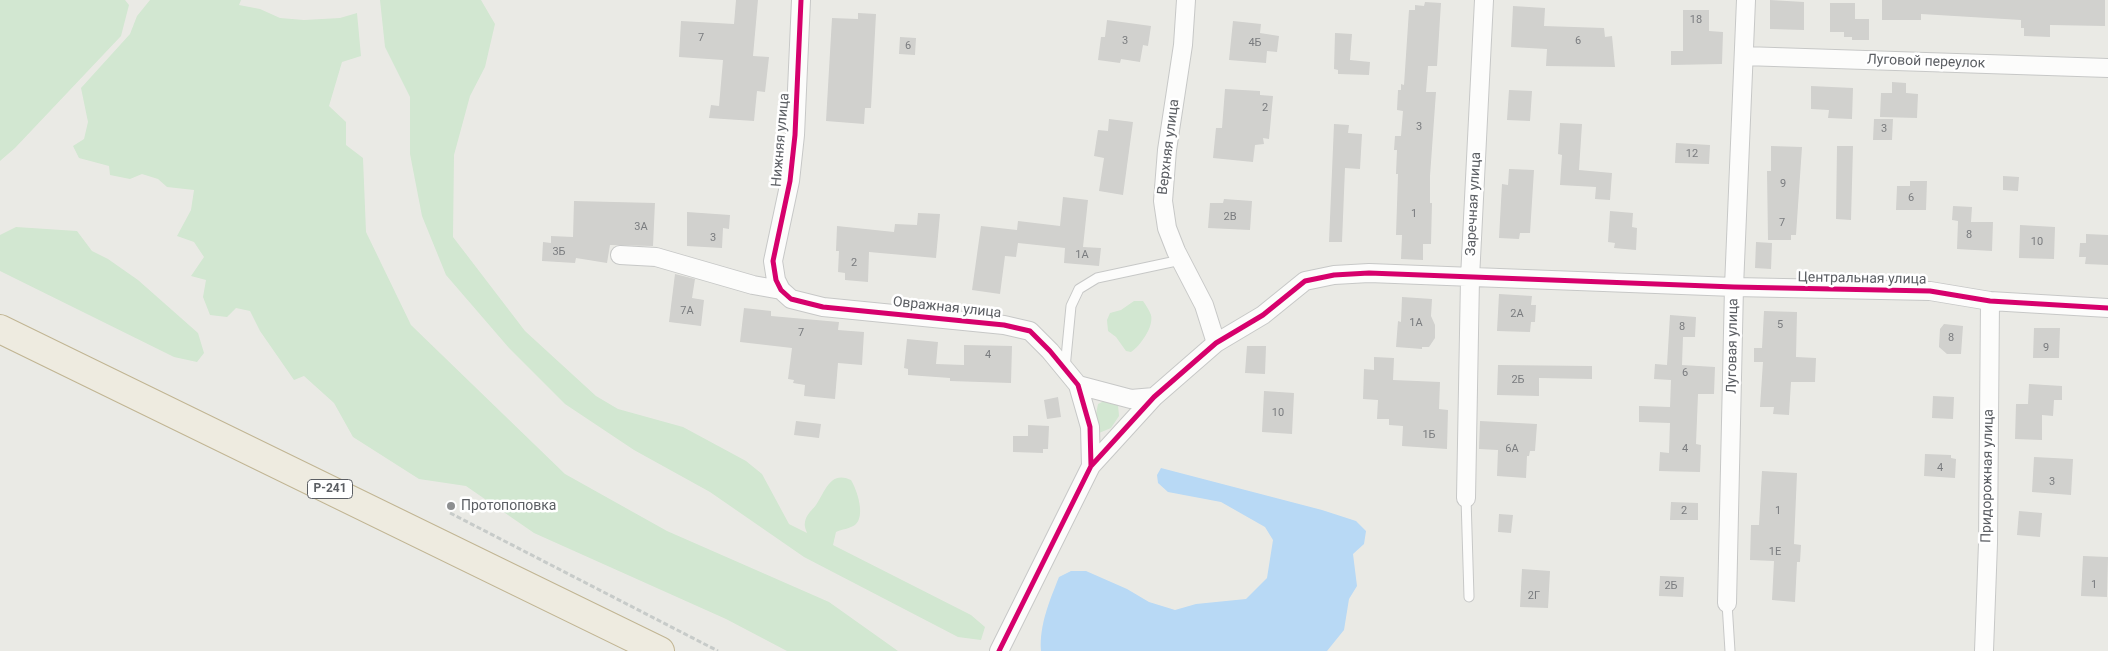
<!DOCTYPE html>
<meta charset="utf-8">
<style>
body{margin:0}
canvas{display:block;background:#eaeae5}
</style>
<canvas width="2108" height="651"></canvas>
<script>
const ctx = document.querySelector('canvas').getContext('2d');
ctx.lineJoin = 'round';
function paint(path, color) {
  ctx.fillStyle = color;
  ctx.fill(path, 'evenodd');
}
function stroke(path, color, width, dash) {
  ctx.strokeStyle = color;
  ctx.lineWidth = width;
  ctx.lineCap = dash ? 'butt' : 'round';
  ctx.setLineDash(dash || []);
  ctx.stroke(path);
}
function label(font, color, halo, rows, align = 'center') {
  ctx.font = font + ' Roboto,sans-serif';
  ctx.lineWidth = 5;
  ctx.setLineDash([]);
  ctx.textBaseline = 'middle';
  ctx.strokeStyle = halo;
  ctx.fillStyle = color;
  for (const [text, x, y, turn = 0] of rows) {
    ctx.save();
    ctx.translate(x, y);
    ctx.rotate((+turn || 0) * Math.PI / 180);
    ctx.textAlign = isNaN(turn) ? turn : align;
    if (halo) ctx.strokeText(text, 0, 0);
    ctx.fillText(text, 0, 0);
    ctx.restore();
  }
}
paint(new Path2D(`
 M0,0H125L129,5L121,36L15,148L0,161Z
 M150,0H241L239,5L260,9L280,18L304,20L340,18L357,13L361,56L342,62L329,106L346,122V145L363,158L366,232L411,325L565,474L667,531L829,602L898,651H787L726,619L534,533L466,486L419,479L353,437L334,403L304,376L294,380L260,331L250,311L236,308L227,317L210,315L203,297L206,280L191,276L204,257L194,242L177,236L191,210L194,190L167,187L158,179L142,174L130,179L110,175L109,166L79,158L73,146L84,139L88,122L81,88L130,34L137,16Z
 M380,0H481L495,24L485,67L470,96L454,155L453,237L525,331L596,396L618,409L683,427L746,461L762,474L789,524L807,533C806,530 804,526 805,522C806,515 812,510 816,505C825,492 830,470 851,480C857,490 866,516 855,525C849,529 842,529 836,532L833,545L971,615L985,627L981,640L958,637L804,557L710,492L634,450L565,404L509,348L446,275L422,216L410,154V97L385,47Z
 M16,227L77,231L92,251L108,259L138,280L198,333L204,353L197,362L174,357L0,271V235Z
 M1134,301H1143C1146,305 1149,310 1151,315C1154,327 1140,346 1131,352L1126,351L1116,337L1108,331L1107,320L1110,313L1121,310Z
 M1106,400L1118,405L1119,416L1111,428L1099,433L1095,419L1098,404Z`), '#d2e7d1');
paint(new Path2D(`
 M1161,468L1322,510L1356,521L1366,531L1364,544L1353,554L1357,586L1349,599L1344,630L1327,651H1041C1039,625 1050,600 1059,577L1071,571H1086L1127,589L1149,602L1175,610L1196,604L1246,599L1267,578L1273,540L1265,527L1221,502L1168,492L1158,483L1157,475Z`), '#b8d9f5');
paint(new Path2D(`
 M736,0H758L753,56L769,57L765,92L757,91L754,121L709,118L711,105L719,106L723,60L679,57L681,21L734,24Z
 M1770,0L1804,2V30L1770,29Z
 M1882,0H2105V26L2050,25V37L2024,36V28H2021V20L1921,14V20H1882Z
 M1425,2L1441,3L1437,66H1428L1426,92H1436L1430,176V203H1432L1431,244H1423V260L1401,259L1402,235H1396L1398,174H1396L1397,150H1394L1395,136H1401L1403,111L1397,110L1398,90H1401V84L1404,85L1409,10H1415V5L1424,6Z
 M1830,3H1855V19H1869V40H1852V37H1844V32H1830Z
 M1513,6L1545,8L1544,26L1604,28L1605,37L1612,36L1615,67L1546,66L1547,49L1511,47Z
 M1683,10H1709V31L1723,32L1722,64L1671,65V51H1683Z
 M858,13L876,14L871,108H865L864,124L826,121L832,18L858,19Z
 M1107,20L1151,26L1148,46L1143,45L1140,62L1121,59L1120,63L1098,60L1101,37H1105Z
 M1233,21L1261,24L1260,33L1279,36L1277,52L1267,51L1266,63L1229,60Z
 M1335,33L1352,34L1350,60L1370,62L1369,75L1338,74V70L1334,69Z
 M900,37L916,38L915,55L899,54Z
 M1892,82L1906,83V93L1918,94L1917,118L1880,117L1881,93H1892Z
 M1811,86L1853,88L1852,119L1828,118L1829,110L1811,109Z
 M1225,89L1260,91V95L1273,96L1269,139L1263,138L1264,144L1255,145L1253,162L1213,158L1216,128H1222Z
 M1509,90L1532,91L1530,121L1507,120Z
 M1109,119L1133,122L1123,195L1099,191L1104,158L1094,156L1098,130L1108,131Z
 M1874,119H1893L1892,140H1873Z
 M1560,123L1582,124L1579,170L1612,173L1610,200L1595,199L1596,187L1560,185L1562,155L1558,154Z
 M1334,124L1349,125L1348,133L1362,134L1360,169L1345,168L1342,242H1329Z
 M1676,143L1710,145L1709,164L1675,163Z
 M1771,146L1802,147L1796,235H1791V240H1768L1767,171H1771Z
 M1837,146H1853L1851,220L1836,219Z
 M1509,169L1534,170L1530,233H1520L1519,239L1499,238L1502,184L1508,185Z
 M2003,176L2019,177L2018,191L2003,190Z
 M1910,181H1927L1926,210H1896L1897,186H1910Z
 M1063,197L1088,200L1083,247L1101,248L1099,266L1064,263L1065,248L1018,243L1016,257L1005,256L1000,294L972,290L981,226L1017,230L1018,221L1060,226Z
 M1224,199L1252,201L1250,230L1208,228L1210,203H1223Z
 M574,201L655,203L653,246L610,245L607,263L576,258L575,263L542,261L543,242L551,243V236L573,237Z
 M1953,206L1972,207L1971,222H1993L1992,251L1957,249L1958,221L1952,220Z
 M1610,211L1633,213L1632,227L1637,228L1636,250L1614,248L1615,243L1608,242Z
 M687,212L730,215L729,229L723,228L722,248L687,246Z
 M918,213L940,214L936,258L869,252L868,282L845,280V273L838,272L839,251H836L837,226L894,232L895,224L917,225Z
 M2020,225L2055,227L2054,259L2019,258Z
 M2086,234L2108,235V265L2085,264L2086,257H2079L2080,243H2086Z
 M1756,242L1772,243L1771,269L1755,268Z
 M675,274L695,279L692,298L704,300L701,326L669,322Z
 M1499,294L1532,296L1531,305H1536L1535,322H1531L1530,332L1497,331Z
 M1402,297L1432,299L1431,316L1435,325V338L1429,347H1422V349L1396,347L1398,321L1401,322Z
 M744,308L771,311V316L839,322L838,330L864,332L862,365L838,363L835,399L804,396L805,385L793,383L794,380L788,379L792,348L740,342Z
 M1764,311L1797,312L1796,357L1816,358L1815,382H1791L1789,415L1773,414L1774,407H1760L1763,362H1754V348H1762Z
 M1670,315L1696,317L1695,337H1683L1682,365L1715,367L1714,394H1698L1696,444L1701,445L1700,472L1659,471L1660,452L1669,453L1670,423L1639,422V406L1670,407L1671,380L1654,379L1655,364L1667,365Z
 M1944,324L1963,326L1961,354H1947L1939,347L1940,329Z
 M2034,328H2060L2059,358H2033Z
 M907,339L938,342L936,364L964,365V345L1012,346L1011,383L950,381V378L908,375V369L904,368Z
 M1247,346H1266L1265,374L1245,373Z
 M1374,357L1394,358L1393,380L1440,382L1439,409L1448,410L1447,449L1402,446L1403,426L1389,425V419H1377L1378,400L1363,399L1364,369L1374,370Z
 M1498,365L1592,366V379L1539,378V396L1497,395Z
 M2029,384L2062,386V400H2054L2053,416L2042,415V440L2015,439L2016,404H2028Z
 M1264,391L1294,393L1292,434L1262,432Z
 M1933,396L1954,397L1953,419L1932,418Z
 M1058,397L1061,417L1047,419L1044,400Z
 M796,421L821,424L819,438L794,435Z
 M1480,421L1537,424L1535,451H1530L1529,456H1527L1526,478L1497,476L1498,450L1479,449Z
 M1028,425L1049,426L1048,449H1043V453L1013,452V436H1028Z
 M1925,454L1951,455V458L1956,459L1955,478L1924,476Z
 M2034,457L2073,459L2071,495L2032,492Z
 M1762,471L1797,473L1794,544L1801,545L1800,562H1797L1795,602L1772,600L1774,561L1750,560L1751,525H1759Z
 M1671,502L1698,503V520H1670Z
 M2019,511L2042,513L2040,537L2017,535Z
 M1499,514L1513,515L1511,533L1498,532Z
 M2083,556L2108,557L2107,597L2081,596Z
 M1522,569L1550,571L1548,608L1520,607Z
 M1660,576L1684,577L1683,597L1659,596Z`), '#d1d1ce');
const lane = new Path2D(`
 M1065,368L1071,306L1079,289L1097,278L1181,260
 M1466,498L1469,597
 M1727,603L1730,651`);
const street = new Path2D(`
 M801,0L795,135L790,181L773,261L776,280L781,290L791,299L823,307L1004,325L1030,331L1050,351L1078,385L1090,427L1091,466
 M1186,0L1183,45L1167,150L1163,201L1167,228L1176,251L1204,305L1216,343
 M1744,56L2108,68
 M620,255L656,257L753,285L781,290
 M1078,385L1131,399L1154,397
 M1466,498L1470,278L1484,0
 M1727,603L1734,287L1746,0
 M999,651L1091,466L1154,397L1216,343L1263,315L1305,281L1334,275L1369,273L1734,287L1930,291L1990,301L2108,308
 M1984,651L1988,543L1990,301`);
const highway = new Path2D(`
 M0,329L660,651`);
stroke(lane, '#c7c8c7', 11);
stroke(street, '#c7c8c7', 20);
stroke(highway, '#c1b593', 30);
stroke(new Path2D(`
 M450,513L718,651`), '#c7cbc9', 3, [5, 2.5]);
stroke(lane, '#fcfcfb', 9);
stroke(street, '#fcfcfb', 18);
stroke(highway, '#eeebe0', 28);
stroke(new Path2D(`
 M801,0L795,135L790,181L773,261L776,280L781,290L791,299L823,307L1004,325L1030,331L1050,351L1078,385L1090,427L1091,466
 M999,651L1091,466L1154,397L1216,343L1263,315L1305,281L1334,275L1369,273L1734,287L1930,291L1990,301L2108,308`), '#d6006c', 5);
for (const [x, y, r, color] of [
 [451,506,5,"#8d8f90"]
]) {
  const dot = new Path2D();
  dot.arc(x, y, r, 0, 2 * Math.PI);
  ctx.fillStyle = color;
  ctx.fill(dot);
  stroke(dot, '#fff', 2);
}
label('11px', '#7a7c7f', null, [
 ["18",1696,20],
 ["7",701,38],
 ["3",1125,41],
 ["6",1578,41],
 ["4Б",1255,43],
 ["6",908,46],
 ["2",1265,108],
 ["3",1419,127],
 ["3",1884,129],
 ["12",1692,154],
 ["9",1783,184],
 ["6",1911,198],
 ["1",1414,214],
 ["2В",1230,217],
 ["7",1782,223],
 ["3А",641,227],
 ["8",1969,235],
 ["3",713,238],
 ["10",2037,242],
 ["3Б",559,252],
 ["1А",1082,255],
 ["2",854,263],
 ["7А",687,311],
 ["2А",1517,314],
 ["1А",1416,323],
 ["5",1780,325],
 ["8",1682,327],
 ["7",801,333],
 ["8",1951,338],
 ["9",2046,348],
 ["4",988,355],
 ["6",1685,373],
 ["2Б",1518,380],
 ["10",1278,413],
 ["1Б",1429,435],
 ["6А",1512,449],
 ["4",1685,449],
 ["4",1940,468],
 ["3",2052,482],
 ["2",1684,511],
 ["1",1778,511],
 ["1Е",1775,552],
 ["1",2094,585],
 ["2Б",1671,586],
 ["2Г",1534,596]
]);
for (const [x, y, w] of [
 [330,489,45]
]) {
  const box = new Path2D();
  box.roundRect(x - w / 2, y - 9.5, w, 19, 4);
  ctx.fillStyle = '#fff';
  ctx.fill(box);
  stroke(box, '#5b5e63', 1);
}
label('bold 12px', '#5b5e63', null, [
 ["Р-241",330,489]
]);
label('14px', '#5b5e63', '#fff', [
 ["Луговой переулок",1926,62,2],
 ["Нижняя улица",781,140,-85],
 ["Верхняя улица",1169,147,-83],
 ["Заречная улица",1474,204,-87],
 ["Центральная улица",1862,279,1],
 ["Овражная улица",947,308,6],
 ["Луговая улица",1733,346,-89],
 ["Придорожная улица",1988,476,-89]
]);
label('14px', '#5b5e63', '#fff', [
 ["Протопоповка",461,506]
], 'left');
</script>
